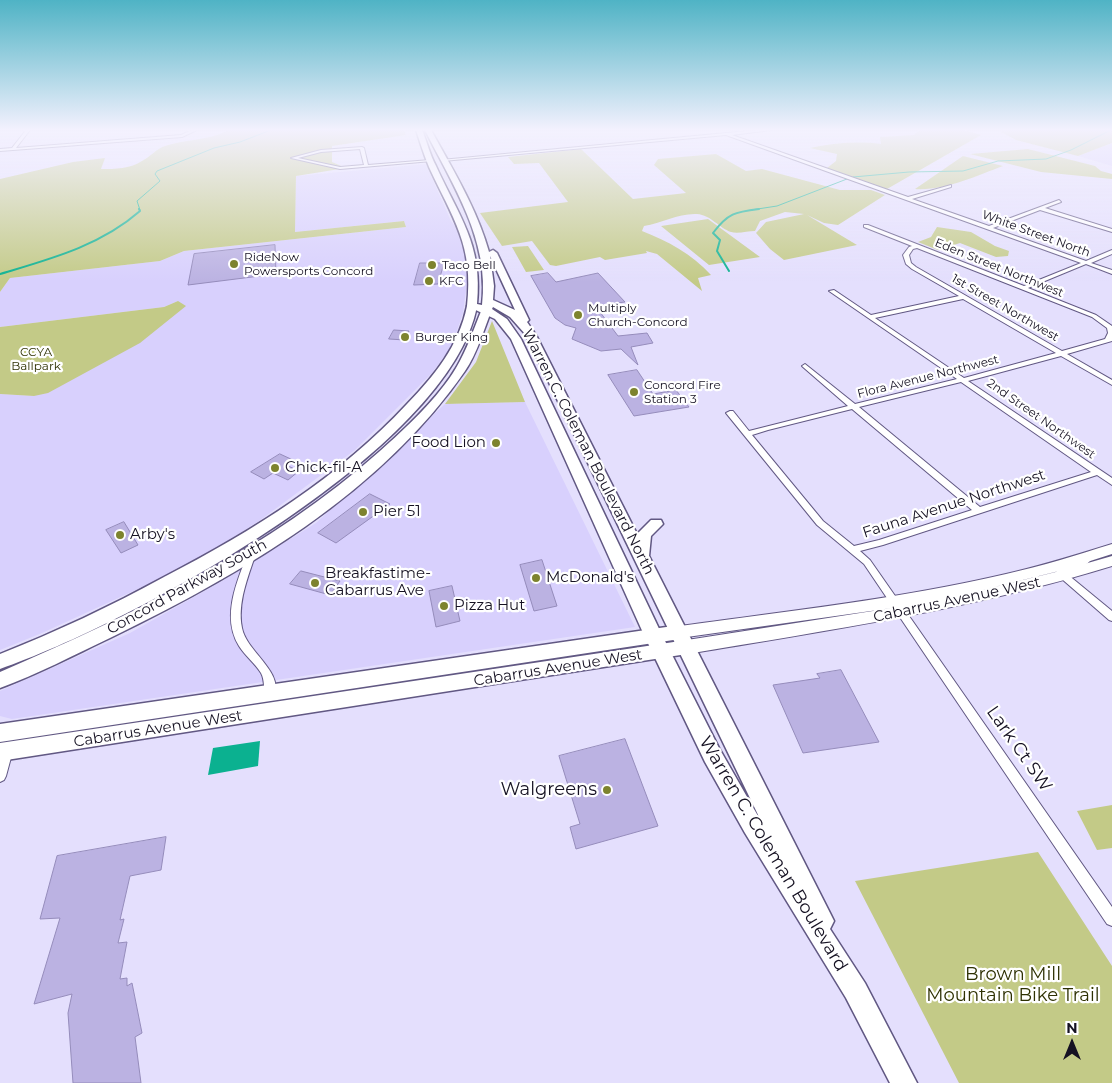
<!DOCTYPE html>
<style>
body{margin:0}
#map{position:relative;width:1112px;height:1083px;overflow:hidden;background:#e4dffd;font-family:Montserrat,sans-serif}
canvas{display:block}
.north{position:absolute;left:1047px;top:1018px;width:50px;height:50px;-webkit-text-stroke:4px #fff;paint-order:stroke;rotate:0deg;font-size:14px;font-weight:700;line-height:20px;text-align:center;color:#151122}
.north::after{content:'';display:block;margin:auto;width:18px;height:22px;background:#151122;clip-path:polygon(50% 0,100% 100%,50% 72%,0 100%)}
</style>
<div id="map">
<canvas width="1112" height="1083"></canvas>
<div class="north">N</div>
</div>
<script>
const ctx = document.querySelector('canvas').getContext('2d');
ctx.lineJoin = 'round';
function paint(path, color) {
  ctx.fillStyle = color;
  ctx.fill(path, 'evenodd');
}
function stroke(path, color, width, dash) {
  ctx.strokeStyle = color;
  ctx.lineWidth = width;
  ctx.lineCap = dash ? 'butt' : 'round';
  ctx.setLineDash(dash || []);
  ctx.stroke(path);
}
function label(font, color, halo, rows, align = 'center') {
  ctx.font = font + ' Montserrat,sans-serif';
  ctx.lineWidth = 4.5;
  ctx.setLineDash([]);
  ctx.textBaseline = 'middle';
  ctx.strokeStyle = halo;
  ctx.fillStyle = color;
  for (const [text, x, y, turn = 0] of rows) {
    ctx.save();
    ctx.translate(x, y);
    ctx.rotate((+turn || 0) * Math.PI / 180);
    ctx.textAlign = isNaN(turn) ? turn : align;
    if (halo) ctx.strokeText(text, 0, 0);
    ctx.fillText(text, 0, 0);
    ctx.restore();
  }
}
paint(new Path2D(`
 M1112,143V166L1078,156Z
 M426,164L451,221L462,235L466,250L468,276L463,313L451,348L432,373L355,450L259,521L188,566L42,633L0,650V394L34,396L178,301L164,307L0,327V292L10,278L160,261L184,251L406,227L404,221L295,232L296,176Z
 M525,402L635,627L12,719L0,716V691L130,633L224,580L316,523L445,404Z`), '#d8d0fd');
paint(new Path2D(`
 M229,130H404L406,135L332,146V162L346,168L296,176L295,232L404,221L406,227L184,251L160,261L10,278L0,292V179L73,162L105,158L101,169C116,169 129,169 142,161C150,157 156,149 165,146C186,139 208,141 229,130Z
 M919,130H964L981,135L887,189L827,168L836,161L837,154L810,148C832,143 858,141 881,144L880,137L914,135Z
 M1004,130H1112V143L1078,156L1016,140L1001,132Z
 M581,149L633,199L686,193L654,165L658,159L716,154L746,171L762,169L840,190H871L885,195L838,225L824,223L807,215L857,245L784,260L770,249L756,233L766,222L804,214L785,212L760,221L755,231C748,231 738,234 731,232C719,228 711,215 697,214C679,213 662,223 644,226L642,231C668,241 692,254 711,275L698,278L702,291L657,254L646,251L647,253L605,260L600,257L556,266L550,265L532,241L502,246L480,213L568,202L539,163L514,164L508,157Z
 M1028,149L1095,166L1101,171L1112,174V179L1041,172L970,154Z
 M963,156L1003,166C976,176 945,191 915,189Z
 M708,219L760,257L709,265L661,226Z
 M937,227L971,232L995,246L1009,251L1008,256L996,257L960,243L938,250L918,242L931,237Z
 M528,246L544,270L526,272L512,247Z
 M178,301L186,306L140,343L48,393L34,396L0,394V327L164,307Z
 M492,321L525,402L445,404L476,362Z
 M1112,805V848L1097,850L1077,811Z
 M1038,852L1112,966V1083H959L855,881Z`), '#c3ca87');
paint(new Path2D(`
 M260,741L258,766L208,775L213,748Z`), '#0bb190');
stroke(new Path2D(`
 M853,177L909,172L963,171L998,161L1046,159L1071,150L1111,130
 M140,210L137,201L160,181L155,174L157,171L214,148L240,142L271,130
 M751,210L777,206L847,179`), '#0bb190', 1);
stroke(new Path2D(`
 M729,271L717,251L720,240L713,233C728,213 735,212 759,209
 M0,274C50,259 100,246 140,211L139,209`), '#0bb190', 2);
const building = new Path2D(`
 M275,245L276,274L188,285L194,254Z
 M420,263H444L438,284L414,285Z
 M548,273L556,282L598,273L625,302L617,303L600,312L618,336L647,333L653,343L631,347L638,365L621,349L601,351L572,339L576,328L565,325L555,318L531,276Z
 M394,330L409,331L405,340L389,339Z
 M637,370L653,394L676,390L689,407L634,416L608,375Z
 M280,454L293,460L286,465L299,471L288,480L273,473L264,479L251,472Z
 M370,494L390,504L336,543L318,533Z
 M124,522L138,545L121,553L106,530Z
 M542,560L557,606L534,611L520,565Z
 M301,571L340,581L330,595L290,584Z
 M452,586L460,621L436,627L429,591Z
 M841,670L879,742L803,753L773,685L820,678L817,674Z
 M625,739L658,826L576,849L570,827L580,824L559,756Z
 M166,837L161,870L130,876L120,920L124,919L118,943L127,942L120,979L127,978V986L132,983L142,1033L135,1037L141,1083H73L68,1013L72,994L34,1004L60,918L40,919L57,856Z`);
paint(building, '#bbb2e2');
stroke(building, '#958cbb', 1);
const minor = new Path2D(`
 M26,130H30L16,148L181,135L192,130H197L182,137L0,151V149L12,148Z
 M758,130H771L732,135L908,197L951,185V187L912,199L989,226L1059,200L1061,202L1045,208L1112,229V232L1040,210L993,228L1086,261L1112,250V254L1091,263L1112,270V274L1086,264L1028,288L1096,315L1112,326V341L1067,354L1112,380V385L1061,356L968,381L1112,478V485L1097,475L883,545L860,551L870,560L1112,907V926L1107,924L864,564L817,525L726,413L730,411H733L749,431L848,406L803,367L802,366L805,364L855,404L957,379L829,291L834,290L871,315L959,296L912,269L906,264L903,255L909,247L912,246L864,227V225H868L1024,286L1081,263L726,135L443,161L441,160ZM917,248L1092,317L1107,328L1108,333L1105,339L1062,351L916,267L911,263L909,255L913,249ZM963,299L1056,353L964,378L875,318ZM961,382L1091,472L980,507L859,407ZM852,409L972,510L879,540L854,546L823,521L752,435L768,430Z
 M362,147L364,148L368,165L430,160L432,161L340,169L291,158L321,150ZM360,149L364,165L340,167L298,158L321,152Z
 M252,550L256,553C248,577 237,603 242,628C246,651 284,672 274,695L270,697L266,695C263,688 265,680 261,673C255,663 245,656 239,646C221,617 237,581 248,553Z
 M1089,554L1092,555L1093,557C1087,566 1077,570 1067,574L1112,611V621L1109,620L1055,573L1057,571L1074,564Z
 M7,745L11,746L13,750L6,776L4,780L0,782V755L3,746Z`);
const secondary = new Path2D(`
 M1112,544V554L1059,571L962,595L1060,571L1112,556V566C973,609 830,630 687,654L681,652L679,647L681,642L687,640L892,608L680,638L675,636L672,632L675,628L680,626C789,611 899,599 1006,574C1042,566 1077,555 1112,544Z`);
const primary = new Path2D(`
 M472,303L477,306C450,451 131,624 0,669V654C56,632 111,606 164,577C253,531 338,478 407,404C434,376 459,346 467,306Z
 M487,306L492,309C484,329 477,354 465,371C380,494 242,574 110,638C74,655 38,674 0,688V672C134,614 270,549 380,451C405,429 439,397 456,368C467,350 474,328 482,309Z
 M680,625L686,627L688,632L686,637L680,639L0,742V724Z
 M687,640L693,642L696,647L693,652L687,654L0,761V743Z`);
const trunk = new Path2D(`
 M416,130H422C427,142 430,155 436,166C459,217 483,244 477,304L482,305C490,240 453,186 425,130H431C453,170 477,209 489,252L493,250L497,253L529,320L527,322L536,335L637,534L651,520H661L663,524L651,536L649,556L830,913L834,921L830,929L865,983L917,1083H890L846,998L745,833L705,762L644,635L511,339L495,319L467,306C474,245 453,219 429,167C424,155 420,142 416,130ZM490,256L515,310L493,300L494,286ZM493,307L510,317L526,335L762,823L719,748L662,635L521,339L507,319L492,309Z`);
stroke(minor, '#615883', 2);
stroke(secondary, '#615883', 2);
stroke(primary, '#615883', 3);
stroke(trunk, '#615883', 3);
paint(minor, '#fff');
paint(secondary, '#fff');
paint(primary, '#fff');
paint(trunk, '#fff');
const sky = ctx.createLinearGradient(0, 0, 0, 282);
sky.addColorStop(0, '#4fb3c5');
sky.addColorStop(0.46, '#f3f1fe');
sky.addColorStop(1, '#f3f1fe00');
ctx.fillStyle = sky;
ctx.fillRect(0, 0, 1112, 282);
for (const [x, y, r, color] of [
 [234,264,5,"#7d832e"],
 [432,265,5,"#7d832e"],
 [429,281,5,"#7d832e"],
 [578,315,5,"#7d832e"],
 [405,337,5,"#7d832e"],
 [634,392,5,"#7d832e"],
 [496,443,5,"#7d832e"],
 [275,468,5,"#7d832e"],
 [363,512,5,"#7d832e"],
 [120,535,5,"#7d832e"],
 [536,578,5,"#7d832e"],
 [315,583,5,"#7d832e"],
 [444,606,5,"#7d832e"],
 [607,790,5,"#7d832e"]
]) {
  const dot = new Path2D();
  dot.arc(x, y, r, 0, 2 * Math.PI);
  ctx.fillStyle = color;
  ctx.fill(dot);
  stroke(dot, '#fff', 2);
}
label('12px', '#151122', '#fff', [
 ["White Street North",1036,234,20],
 ["Eden Street Northwest",999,268,22],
 ["1st Street Northwest",1005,308,30],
 ["Flora Avenue Northwest",928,377,-14],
 ["2nd Street Northwest",1041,419,35]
]);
label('12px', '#151122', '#fff', [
 ["RideNow",244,257],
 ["Powersports Concord",244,271],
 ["Taco Bell",442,265],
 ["KFC",439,281],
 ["Multiply",588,308],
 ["Church-Concord",588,322],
 ["Burger King",415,337],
 ["Concord Fire",644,385],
 ["Station 3",644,399]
], 'left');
label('12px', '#2e3103', '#fff', [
 ["CCYA",36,352],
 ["Ballpark",36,366]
]);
label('15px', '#151122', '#fff', [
 ["Food Lion",486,443,"right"],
 ["Chick-fil-A",285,468],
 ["Pier 51",373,512],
 ["Arby's",130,535],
 ["Breakfastime-",325,574],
 ["Cabarrus Ave",325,591],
 ["McDonald's",546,578],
 ["Pizza Hut",454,606]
], 'left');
label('15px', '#151122', '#fff', [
 ["Warren C. Coleman Boulevard North",588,452,63],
 ["Fauna Avenue Northwest",954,504,-18],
 ["Concord Parkway South",187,587,-29],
 ["Cabarrus Avenue West",957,600,-12],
 ["Cabarrus Avenue West",558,668,-9],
 ["Cabarrus Avenue West",158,729,-9]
]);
label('18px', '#151122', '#fff', [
 ["Lark Ct SW",1019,749,55],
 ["Warren C. Coleman Boulevard",773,854,59]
]);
label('18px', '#151122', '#fff', [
 ["Walgreens",597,790]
], 'right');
label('18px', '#2e3103', '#fff', [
 ["Brown Mill",1013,975],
 ["Mountain Bike Trail",1013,996]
]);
</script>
